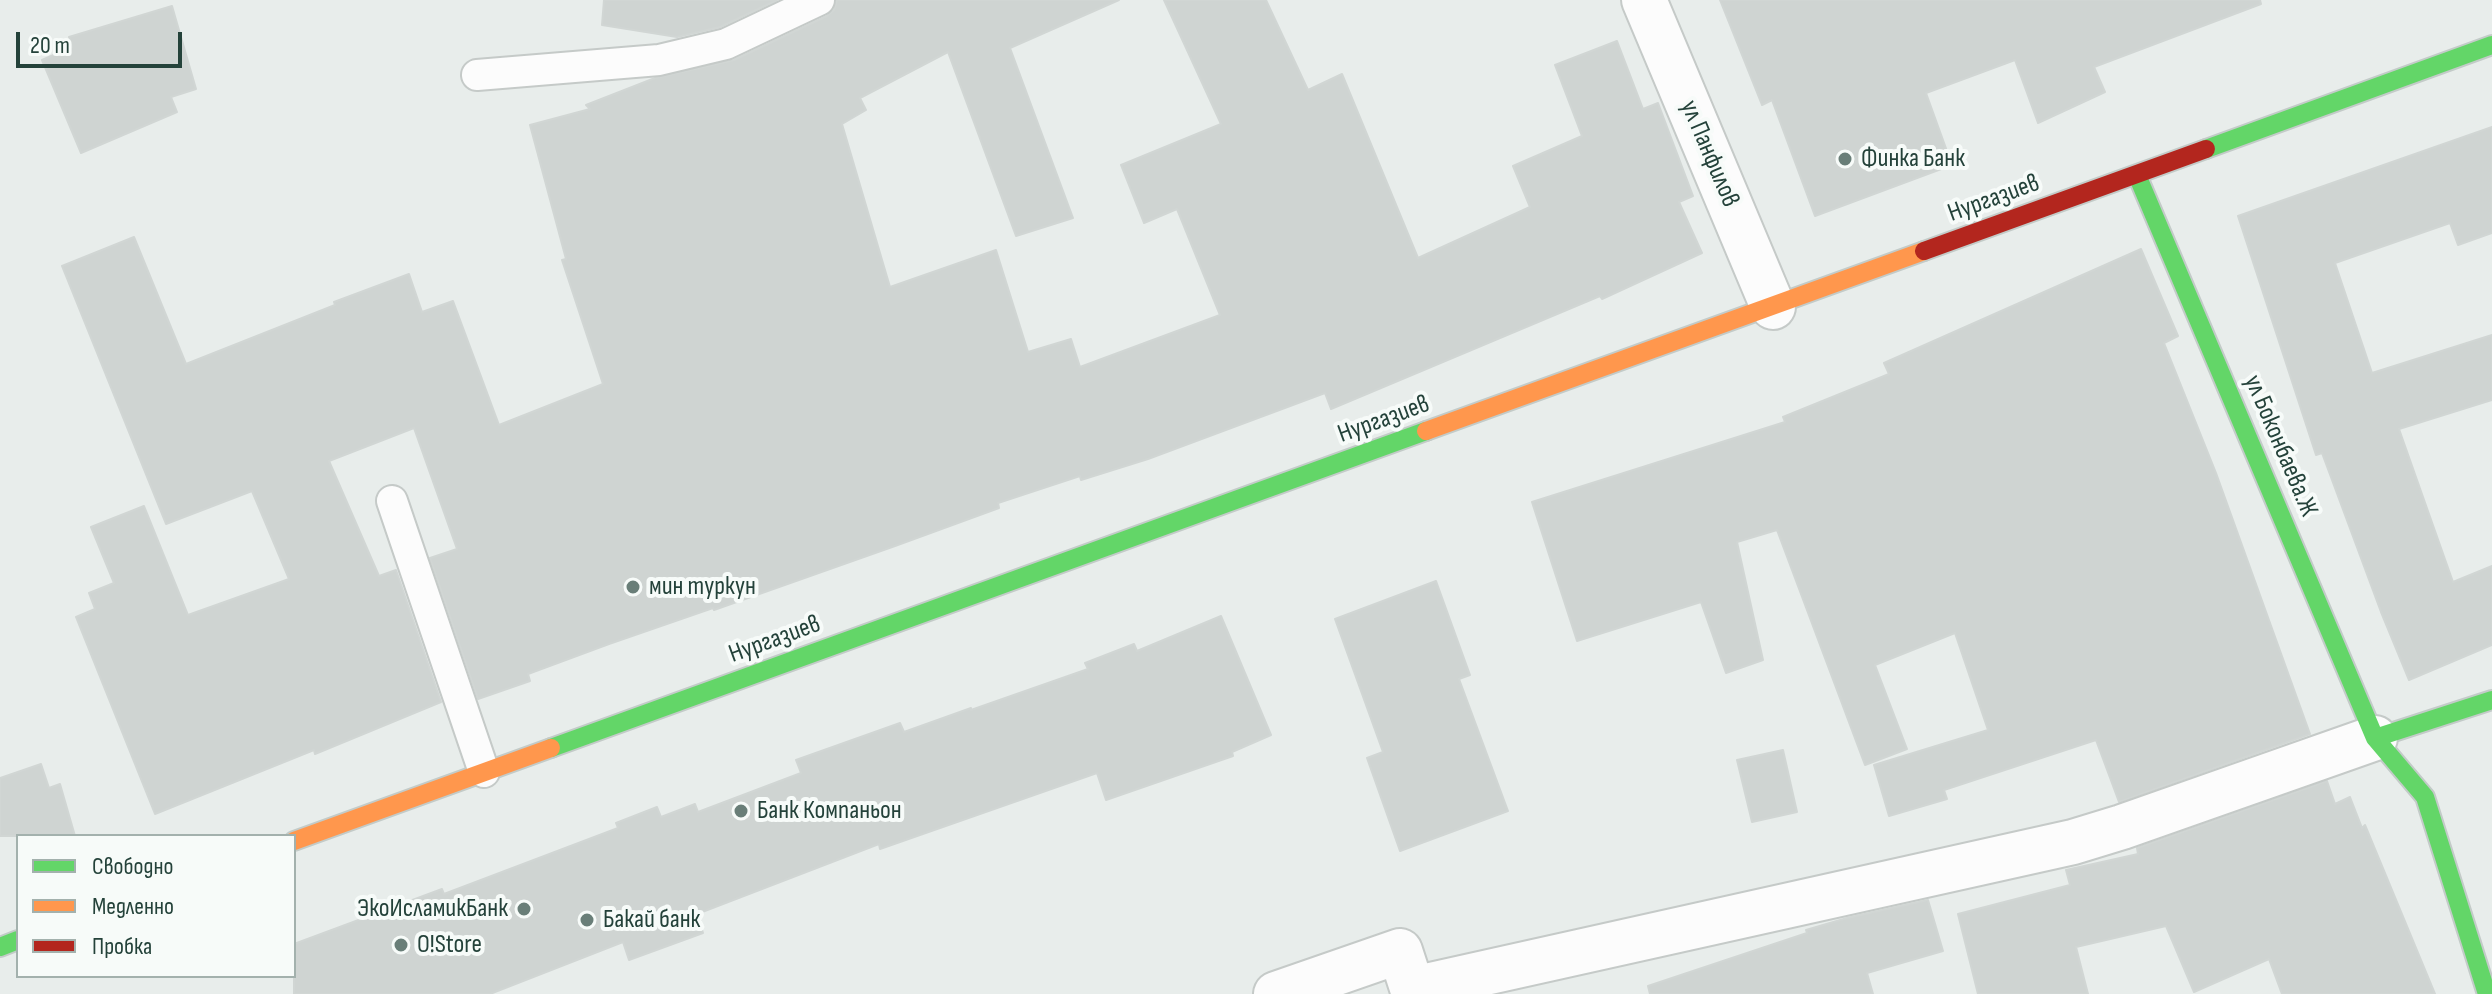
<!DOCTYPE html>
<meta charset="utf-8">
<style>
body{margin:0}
#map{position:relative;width:2492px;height:994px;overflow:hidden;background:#e8edeb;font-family:"Sofia Sans Condensed",sans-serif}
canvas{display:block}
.legend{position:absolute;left:16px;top:834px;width:280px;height:144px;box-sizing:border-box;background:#f7fbf9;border:2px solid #a3b1ad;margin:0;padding:10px 14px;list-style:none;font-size:24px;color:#24423a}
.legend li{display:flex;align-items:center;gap:16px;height:40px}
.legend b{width:40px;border:2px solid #a3b1ad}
.scale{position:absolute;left:16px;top:32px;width:166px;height:36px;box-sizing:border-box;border:4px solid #24423a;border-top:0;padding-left:10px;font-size:24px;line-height:28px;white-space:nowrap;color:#24423a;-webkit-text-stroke:6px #f7fbf9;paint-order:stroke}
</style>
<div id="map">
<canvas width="2492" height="994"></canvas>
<ul class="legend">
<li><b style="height:10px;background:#63d668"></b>Свободно</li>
<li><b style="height:10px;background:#ff974d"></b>Медленно</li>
<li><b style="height:10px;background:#b3261e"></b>Пробка</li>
</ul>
<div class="scale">20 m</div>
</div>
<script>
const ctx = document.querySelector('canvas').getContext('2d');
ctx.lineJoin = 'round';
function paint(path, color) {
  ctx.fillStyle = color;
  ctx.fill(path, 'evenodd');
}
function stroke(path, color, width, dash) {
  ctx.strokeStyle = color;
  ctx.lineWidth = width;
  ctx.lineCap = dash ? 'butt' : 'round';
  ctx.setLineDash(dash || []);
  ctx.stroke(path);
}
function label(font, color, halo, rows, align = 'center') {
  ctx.font = font + ' "Sofia Sans Condensed",sans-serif';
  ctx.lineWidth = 8;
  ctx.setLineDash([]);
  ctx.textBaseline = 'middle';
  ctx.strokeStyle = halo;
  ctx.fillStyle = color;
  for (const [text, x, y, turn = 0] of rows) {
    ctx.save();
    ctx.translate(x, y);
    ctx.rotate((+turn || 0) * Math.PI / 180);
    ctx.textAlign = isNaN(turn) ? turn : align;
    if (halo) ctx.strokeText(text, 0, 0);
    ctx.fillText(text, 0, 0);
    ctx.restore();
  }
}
const building = new Path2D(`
 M604,0H777L720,27L677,37L602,25Z
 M837,0H1119L1010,48L1073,218L1016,236L948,52L860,98L866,110L842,124L890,287L996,250L1028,352L1071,339L1080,367L1220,315L1177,209L1144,223L1121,165L1221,124L1164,0H1266L1308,90L1342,74L1418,258L1530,207L1513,166L1582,136L1555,65L1617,41L1643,109L1658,103L1693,196L1679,202L1702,253L1602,299L1600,296L1331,409L1325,393L1148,459L1081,480L1080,476L998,503L999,508L895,546L714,610L713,608L609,644L528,674L530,681L478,699L430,558L457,549L414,428L329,461L379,576L396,570L441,702L315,754L314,750L155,814L76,617L95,609L89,593L114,583L91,527L144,506L188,615L289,579L252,491L166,524L62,266L134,237L186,364L335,305L334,302L409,274L422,312L453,301L499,425L603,384L562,260L566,259L530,125L590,109L586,105L655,78L734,60L827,16L834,10Z
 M1720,0H2260L2261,4L2094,67L2105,92L2038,123L2015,60L1926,93L1952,165L1815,216L1772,100L1762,105Z
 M172,6L196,89L171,97L177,112L81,153L42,60L72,47L69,37Z
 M2492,127V233L2458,245L2450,223L2335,263L2372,373L2492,335V400L2399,429L2453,582L2492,566V645L2409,680L2381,612L2322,453L2316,455L2238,216Z
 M2141,249L2178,336L2164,343L2216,473L2310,734L2119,802L2096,740L1944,790L1947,799L1889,816L1874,765L1988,730L1955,633L1875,665L1907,749L1865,765L1777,530L1737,542L1763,660L1726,673L1701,602L1577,641L1532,502L1785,422L1783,417L1889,374L1884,363Z
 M1436,581L1470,675L1459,679L1508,811L1400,851L1367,758L1383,752L1335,619Z
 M1221,616L1271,735L1232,752L1233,756L1106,800L1097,773L880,849L879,844L697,914L703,933L629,960L623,942L490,994H294V944L442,889L444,894L618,828L616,823L657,807L661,817L695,804L698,812L801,773L796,760L900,723L904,732L971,708V710L1088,669L1085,663L1134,644L1137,651Z
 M1783,750L1797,812L1752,822L1737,760Z
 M41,764L49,788L60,784L75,836H0V778Z
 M2327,781L2335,804L2350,797L2362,828L2365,825L2435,994H2282L2269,959L2194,992L2166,926L2076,947L2088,994H1978L1958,914L2070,885L2066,870L2138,854L2137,848Z
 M1928,900L1943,951L1867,973L1873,994H1650L1648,986L1807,933L1806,930L1847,918Z`);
paint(building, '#cfd4d2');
stroke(building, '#d1d6d4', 2);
const lane = new Path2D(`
 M477,75L659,60L726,44L819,0
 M392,501L484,772`);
const street = new Path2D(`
 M1644,0L1773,307
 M1413,989L2073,842L2122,827L2375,738
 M1276,994L1400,951L1414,994`);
const fast = new Path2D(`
 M2206,149L2492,45
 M2137,175L2375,738L2425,797L2487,994
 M2375,738L2492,700
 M551,748L1426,431
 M0,947L18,940`);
const slow = new Path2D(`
 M1426,431L1924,251
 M294,841L551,748`);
const jam = new Path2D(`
 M1924,251L2206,149`);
stroke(lane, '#c5cac8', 34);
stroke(street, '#c5cac8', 48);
stroke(fast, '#c3cbc8', 22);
stroke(slow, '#c3cbc8', 22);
stroke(jam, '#c3cbc8', 22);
stroke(lane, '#fcfcfc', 30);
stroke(street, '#fcfcfc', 44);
stroke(fast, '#63d668', 18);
stroke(slow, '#ff974d', 18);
stroke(jam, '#b3261e', 18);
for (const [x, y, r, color] of [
 [1845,159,8,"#697e78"],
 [633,587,8,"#697e78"],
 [741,811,8,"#697e78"],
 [524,909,8,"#697e78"],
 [587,920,8,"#697e78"],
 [401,945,8,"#697e78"]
]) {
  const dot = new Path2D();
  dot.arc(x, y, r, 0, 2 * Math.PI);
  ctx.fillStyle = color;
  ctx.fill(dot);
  stroke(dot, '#f7fbf9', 3);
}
label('26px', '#24423a', '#f7fbf9', [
 ["ул Панфилов",1709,154,67],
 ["Нургазиев",1994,199,-20],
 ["Нургазиев",1384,420,-20],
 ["ул Боконбаева.Ж",2280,446,67],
 ["Нургазиев",775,640,-20]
]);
label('26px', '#24423a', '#f7fbf9', [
 ["Финка Банк",1861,159],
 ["мин туркун",649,587],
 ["Банк Компаньон",757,811],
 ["ЭкоИсламикБанк",508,909,"right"],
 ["Бакай банк",603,920],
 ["O!Store",417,945]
], 'left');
</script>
